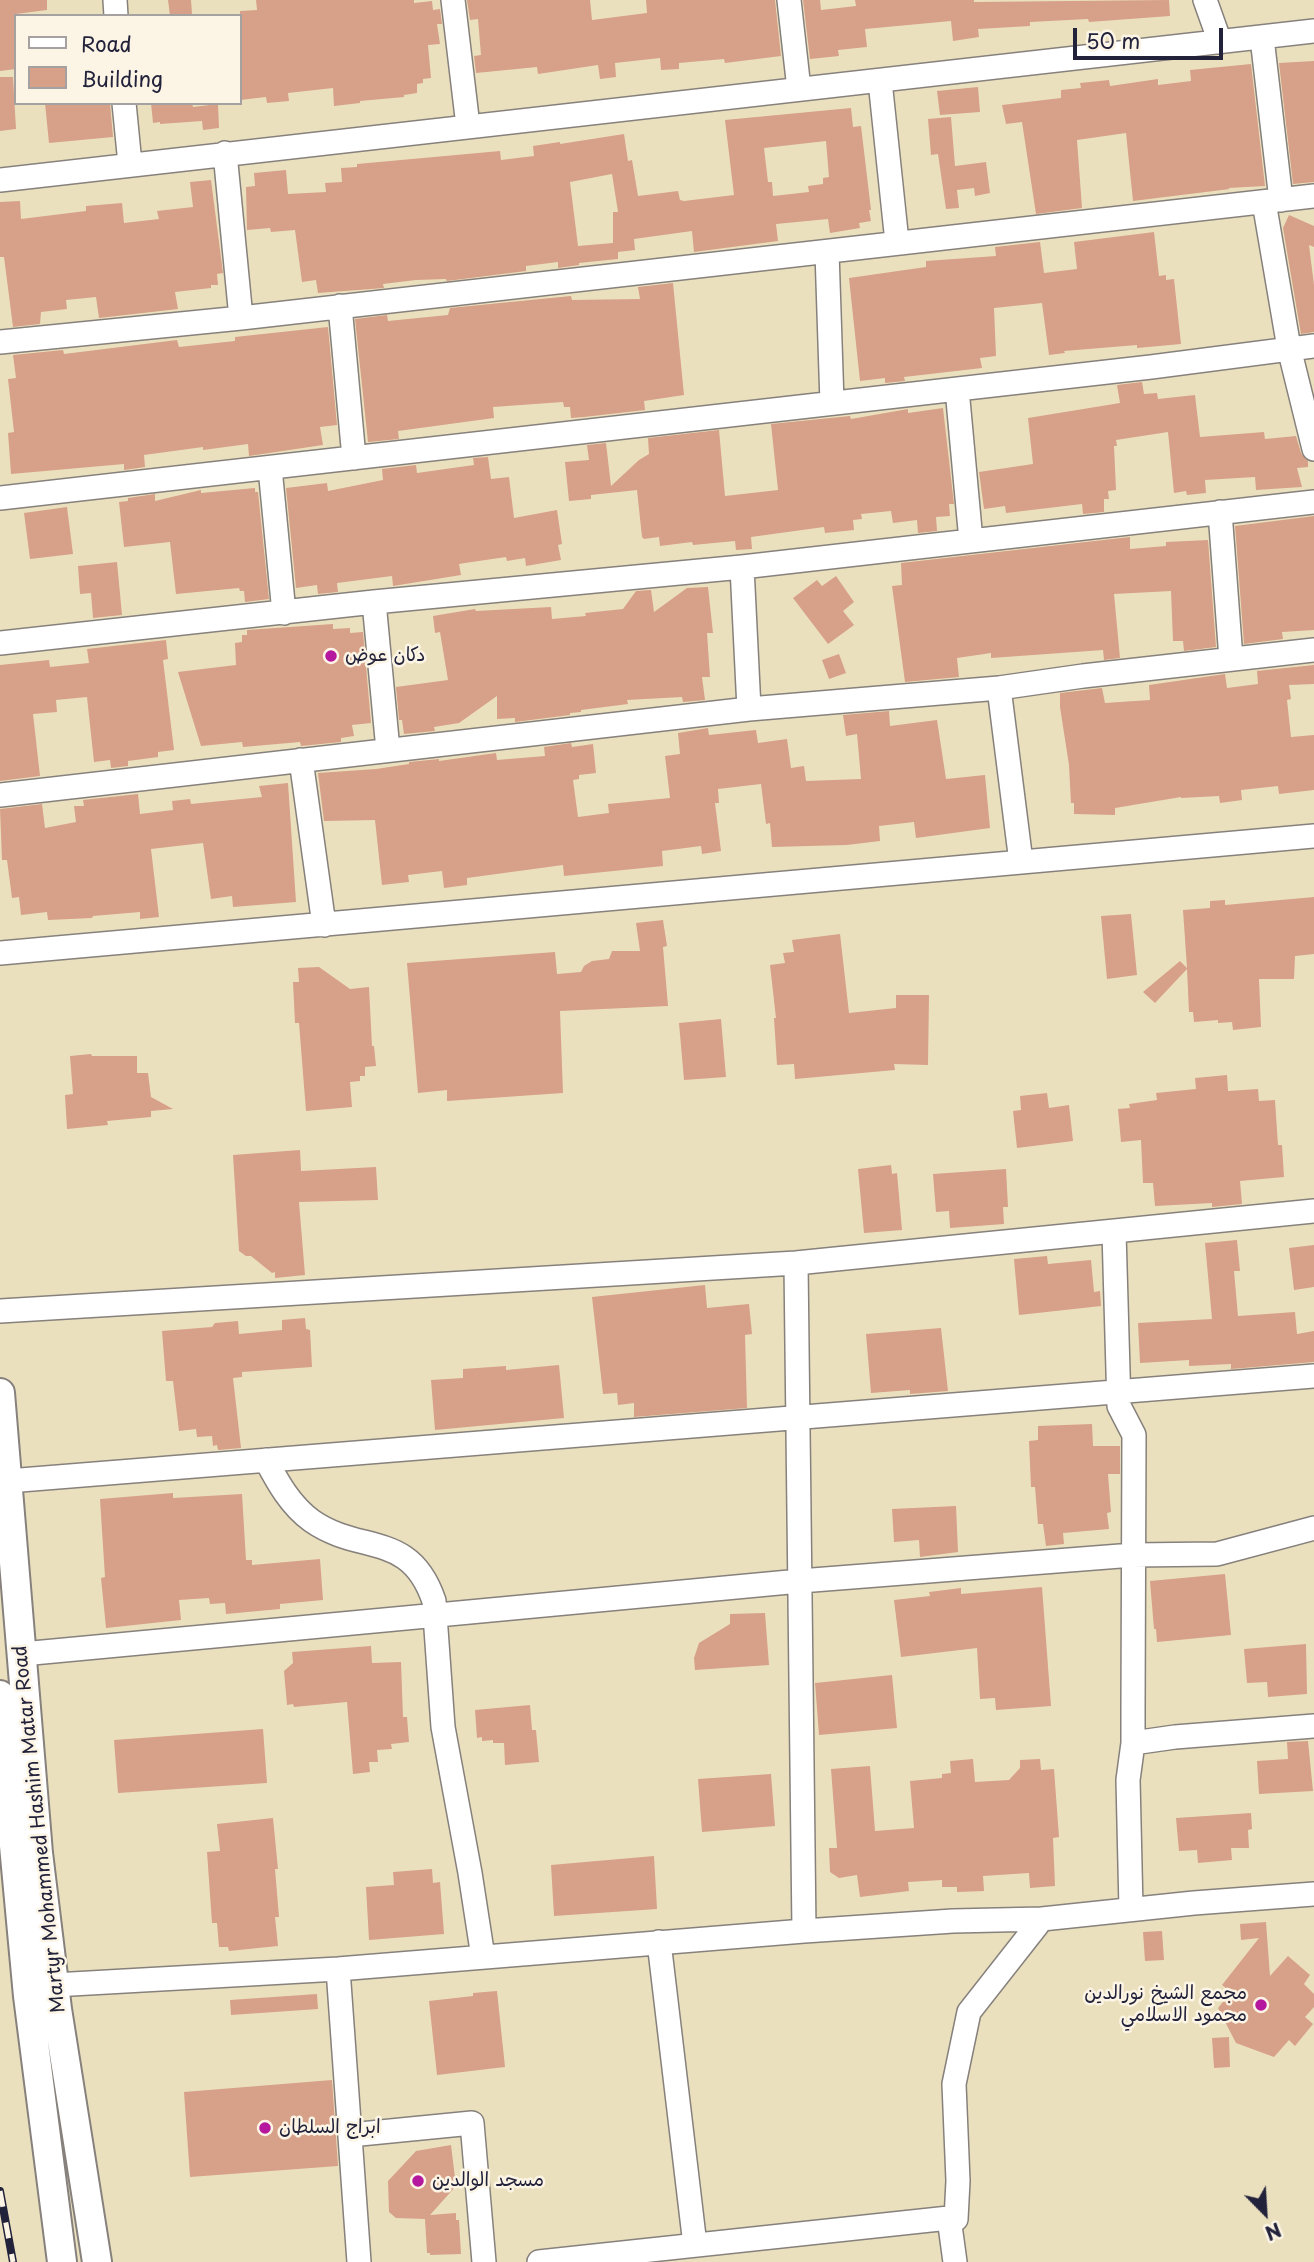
<!DOCTYPE html>
<meta charset="utf-8">
<style>
body{margin:0}
#map{position:relative;width:1314px;height:2262px;overflow:hidden;background:#ebe0be;font-family:"Playpen Sans",sans-serif}
canvas{display:block}
.legend{position:absolute;left:14px;top:14px;width:228px;height:91px;box-sizing:border-box;background:#fcf5e5;border:2px solid #a5a1a1;margin:0;padding:9px 12px;list-style:none;font-size:21px;color:#22223b}
.legend li{display:flex;align-items:center;gap:14px;height:35px}
.legend b{width:35px;border:2px solid #a5a1a1}
.north{position:absolute;left:1230px;top:2178px;width:70px;height:70px;-webkit-text-stroke:5px #fcf5e5;paint-order:stroke;rotate:156deg;font-size:19px;font-weight:700;line-height:28px;text-align:center;color:#22223b}
.north::after{content:'';display:block;margin:auto;width:24px;height:32px;background:#22223b;clip-path:polygon(50% 0,100% 100%,50% 72%,0 100%)}
.scale{position:absolute;left:1073px;top:28px;width:150px;height:32px;box-sizing:border-box;border:4px solid #22223b;border-top:0;padding-left:9px;font-size:21px;line-height:24px;white-space:nowrap;color:#22223b;-webkit-text-stroke:5px #fcf5e5;paint-order:stroke}
</style>
<div id="map">
<canvas width="1314" height="2262"></canvas>
<ul class="legend">
<li><b style="height:9px;background:#fff"></b>Road</li>
<li><b style="height:19px;background:#d7a088"></b>Building</li>
</ul>
<div class="north">N</div>
<div class="scale">50 m</div>
</div>
<script>
const ctx = document.querySelector('canvas').getContext('2d');
ctx.lineJoin = 'round';
function paint(path, color) {
  ctx.fillStyle = color;
  ctx.fill(path, 'evenodd');
}
function stroke(path, color, width, dash) {
  ctx.strokeStyle = color;
  ctx.lineWidth = width;
  ctx.lineCap = dash ? 'butt' : 'round';
  ctx.setLineDash(dash || []);
  ctx.stroke(path);
}
function label(font, color, halo, rows, align = 'center') {
  ctx.font = font + ' "Playpen Sans","Playpen Sans Arabic",sans-serif';
  ctx.lineWidth = 5;
  ctx.setLineDash([]);
  ctx.textBaseline = 'middle';
  ctx.strokeStyle = halo;
  ctx.fillStyle = color;
  for (const [text, x, y, turn = 0] of rows) {
    ctx.save();
    ctx.translate(x, y);
    ctx.rotate((+turn || 0) * Math.PI / 180);
    ctx.textAlign = isNaN(turn) ? turn : align;
    if (halo) ctx.strokeText(text, 0, 0);
    ctx.fillText(text, 0, 0);
    ctx.restore();
  }
}
paint(new Path2D(`
 M0,0H47V10L16,14V69L0,71Z
 M168,0H191L192,14L170,16Z
 M256,0H414V3L432,1L433,10L440,9L442,24H437L440,44L428,45L431,78L423,79V83L417,84V93L404,95V97L360,101V103L334,106L333,88L288,93L289,101L267,103L266,97L240,100V11L257,10Z
 M467,0H590L592,20L647,13L646,0H775L781,56L725,63L724,59L679,63V69L661,70L660,58L615,63L616,77L600,79L598,65L538,74L537,67L476,73L474,56L481,55L478,19L470,20Z
 M803,0H820L821,10L856,6L855,0H974V2L1169,0L1170,16L1089,22L1088,19L1030,22V26L978,29L979,37L953,41L951,21L865,29L867,47L838,50L839,56L810,59Z
 M1314,61V182L1293,184L1279,63Z
 M1251,64L1265,186L1228,188L1230,189L1133,201L1126,133L1077,140L1082,208L1036,214L1022,122L1006,124L1002,105L1061,98V90L1081,88L1080,83L1109,80L1110,86L1158,79V85L1191,81L1190,70Z
 M0,77H13L16,129L0,131Z
 M978,87L980,112L940,115L937,91Z
 M45,103H110L113,137L49,143Z
 M151,103H192L193,107L218,104L219,128L203,130L202,121L160,124V122L153,123Z
 M851,108L853,127L861,126L871,210H869L871,221L859,223L860,228L830,233L828,219L776,224L778,241L694,252L692,231L634,239L635,250L618,252V259L579,263V265L558,268V262L526,266V271L447,281L446,279L416,280L383,284L384,288L318,293L316,280L302,282L295,230L271,232L270,228L247,230L246,187L255,186L254,173L286,170L288,194L326,192L325,183L342,182L341,168L357,167V164L500,151L501,160L534,156L533,146L560,142V144L624,134L628,161L632,160L638,196L678,191L680,200L684,201L734,195L725,120ZM826,141L829,177L823,178V184L808,186L809,192L773,196L772,182H768L764,148ZM612,174L618,212H613V243L578,246L570,182Z
 M951,117L955,166L986,162L990,193L975,196L974,188L957,190L959,208L946,209L938,154L931,155L928,119Z
 M211,180L223,273L217,274L218,285H211V288L175,292L178,309L99,318L96,297L66,300L67,309L41,312L40,324L13,327L4,257H0V202L20,201L21,219L86,211V206L122,203L124,223L159,219L157,211L193,207L190,182Z
 M1289,215L1314,226V247L1309,245L1314,285V332L1301,334L1283,228Z
 M1154,232L1159,276L1166,275V280L1174,279L1181,344L1137,348V345L1064,351L1065,353L1049,355L1042,303L994,308L996,356L980,358L982,368L904,377L905,381L885,383V378L860,381L849,278L926,267V261L996,256L995,247L1040,242L1044,273L1077,269L1074,242Z
 M673,283L684,395L644,401L645,410L584,417L571,418L570,407H564L563,402L493,407L494,418L398,431L399,439L368,442L355,319L387,315L388,321L448,315L450,308L571,296L572,300L640,299L638,287Z
 M328,327L337,425L320,427L323,445L249,456L248,444L203,450V447L144,455L145,467L124,470V464L11,474L8,433L14,432L8,379L16,378L13,355L63,350L64,354L177,340L179,347L235,341V337Z
 M1142,382L1144,394L1157,393L1158,399L1195,395L1200,437L1264,432L1265,439L1296,436L1301,453L1308,461V467L1297,468L1302,487L1256,490L1255,477L1205,480L1206,493L1187,495L1186,491L1174,493L1168,432L1116,440L1117,446H1114L1116,490L1108,491L1109,499H1104V512L1083,514L1082,504L1006,513L1005,506L984,509L979,472L1033,464L1028,418L1120,403L1117,385Z
 M943,408L954,504H949L950,516L936,517L937,531L918,533L917,520L893,523L891,511L861,514L862,519L853,520L854,530L825,533L824,527L751,537L752,549L736,550L735,541L693,545L692,542L660,546L659,537L644,539L642,537L637,490L591,495V499L569,501L565,462L589,460L587,445L606,443L611,486L639,460L649,454L648,438L719,430L725,496L778,490L771,424L850,416L851,419L908,409V413Z
 M488,457L491,479L509,477L514,518L557,510L562,544L558,545L561,560L526,566L525,558L507,561L506,557L465,563L459,564L461,575L393,586L392,576L337,583L338,592L318,594L317,585L296,588L286,488L327,483L328,491L383,480L382,469L416,465L417,473L474,465L473,458Z
 M255,488V492H258L269,599L245,602L244,591H240L239,588L176,594L170,542L124,547L119,502L128,501V498L155,494V501L201,490V493Z
 M67,507L73,554L30,559L24,513Z
 M1314,516V630L1282,632L1283,639L1244,644L1235,526Z
 M1130,537V549L1166,546V542L1208,540L1216,647L1184,651L1183,641H1173L1171,591L1114,594L1120,658L1104,660L1103,650L991,658V653L957,658L959,677L905,682L892,586L902,585L901,563Z
 M117,562L122,615L93,618L91,593L80,594L78,566Z
 M836,576L854,602L843,611L854,625L828,644L793,598L817,580L822,586Z
 M708,587L713,633H707L710,677H702L705,700L683,702L682,697L627,700L628,704L581,710V712L570,713V715L515,722V718L497,719V696L459,723L434,727L435,731L404,734L402,720H399L396,687L448,680L440,632L435,633L433,616L475,609L476,611L551,607L552,619L586,616L585,613L623,609L636,591L651,590L654,612L687,588Z
 M333,624V629L350,628V633L363,632L371,723L352,725L354,736L341,738V742L301,746L300,742L243,747L242,742L201,746L178,672L236,665L235,643L242,642V635H247V630Z
 M166,640L168,659L163,660L174,750L158,752V757L128,761V766L111,768L110,760L94,762L87,697L56,700L57,712L33,714L40,776L0,781V665L49,660L50,667L89,663L87,649Z
 M839,654L846,673L829,679L822,660Z
 M1314,665V684L1289,685L1291,699L1287,700L1291,737L1314,735V790L1279,794L1278,786L1241,790L1242,800L1220,803L1219,796L1181,798V797L1115,808V815L1074,814V803H1071L1069,765L1060,707V693L1102,688L1105,703L1150,700L1149,685L1225,674L1227,688L1258,684L1257,671Z
 M889,711L890,726L937,720L946,779L985,775L990,828L916,838L914,822L879,826L880,841L847,845L772,847L770,823L766,824L761,784L718,789L719,803H715L721,851L702,854L701,846L662,851L663,866L564,876L563,865L467,878V885L444,888L442,871L408,875L409,882L382,885L375,820L324,821L318,773L376,769L409,764V762L439,759V761L496,753L497,760L545,756L544,747L571,743L572,747L593,744L596,773L579,775V779L573,780L578,817L609,813L608,804L670,798L665,756L680,754L678,733L708,728L709,735L756,730L758,743L787,739L791,768L804,766L806,781L861,779L857,734L846,736L843,715Z
 M288,783L296,902L233,907L232,896L211,899L203,843L151,849L159,917L140,919V912L93,916L92,918L48,920L47,912L21,915L19,897L12,898L7,860H2L0,809L42,804L45,828L76,822L74,806H84L83,800L138,794L140,814L173,810L172,801L190,799L191,804L262,797L259,786Z
 M1314,897V954L1295,956L1294,979H1259L1261,1027L1233,1030L1232,1022L1218,1023V1020L1194,1022L1193,1012H1189L1187,969L1155,1003L1143,992L1180,961L1187,968L1183,910L1210,908V901L1225,900V905Z
 M1131,914L1137,975L1107,979L1101,916Z
 M663,920L667,946L663,947L668,1006L560,1011L563,1093L447,1101V1090L418,1093L407,963L555,952L557,974L581,972L584,966L592,961L609,959L612,951H640L636,923Z
 M840,934L849,1013L896,1008V995H929L928,1065L894,1064L895,1070L795,1079L794,1064L777,1065L774,1018H776L770,965L785,963L783,953L794,952L792,940Z
 M319,967L350,989L369,987L372,1046H374L376,1066L365,1067V1076H360V1081L350,1082L352,1107L306,1111L299,1023H295L293,982H299L298,968Z
 M721,1019L726,1077L684,1080L679,1023Z
 M91,1054L92,1056H137V1073H148L151,1097L173,1109L151,1111V1117L107,1121L108,1125L67,1129L65,1095L73,1094L70,1056Z
 M1227,1075L1228,1091L1258,1089L1259,1101L1275,1100L1278,1145H1282L1284,1177L1240,1181L1242,1204L1212,1207V1203L1155,1206L1153,1183H1143L1141,1140L1121,1142L1118,1109L1130,1108L1129,1104L1157,1100L1156,1093L1196,1089L1195,1078Z
 M1047,1093L1049,1108L1069,1105L1073,1141L1017,1148L1013,1111L1021,1110L1020,1096Z
 M300,1150L301,1171L376,1167L378,1200L299,1202L305,1275L275,1278V1272L272,1273L251,1256H246L239,1251L233,1155Z
 M891,1165L892,1174L897,1173L902,1230L864,1233L858,1169Z
 M1006,1169L1008,1207H1003L1004,1224L950,1228L949,1211L936,1212L933,1174Z
 M1237,1240L1240,1271H1234L1238,1316L1295,1312L1297,1334L1314,1331V1362L1231,1369V1364L1189,1366V1360L1140,1363L1138,1323L1212,1319L1205,1243Z
 M1314,1245V1287L1294,1290L1289,1248Z
 M1047,1256L1048,1264L1091,1260L1094,1292L1100,1291L1101,1306L1019,1315L1014,1259Z
 M705,1285L707,1308L749,1304L752,1334L745,1335L747,1408L634,1417V1403L618,1405L617,1393L603,1394L592,1297Z
 M305,1318L306,1329L310,1330L312,1367L242,1372V1377L233,1378L241,1448L218,1450L217,1445L213,1446L212,1436L197,1437L196,1429L179,1431L173,1381H166L162,1331L212,1327L215,1323L238,1321L239,1334L282,1330V1320Z
 M941,1328L948,1391L910,1394V1390L871,1393L866,1334Z
 M559,1365L564,1418L435,1430L431,1380L463,1378V1369L506,1366V1370Z
 M1092,1424L1093,1446H1120V1474H1108L1111,1512L1107,1513L1109,1529L1063,1533L1064,1544L1046,1546L1043,1524H1038L1035,1487H1031L1029,1441L1038,1440V1426Z
 M173,1493V1498L242,1494L246,1560H252V1565L320,1559L323,1600L280,1604V1609L226,1614L225,1603L210,1604L209,1598L179,1600L181,1620L106,1628L101,1578L105,1577L100,1499Z
 M956,1506L958,1552L920,1557L919,1540L894,1542L892,1509Z
 M1225,1574L1231,1635L1157,1642L1156,1629H1154L1150,1581Z
 M1042,1587L1051,1706L996,1710L995,1698L980,1699L977,1648L901,1657L894,1600L930,1596L929,1592L961,1588V1594Z
 M765,1613L769,1665L695,1670L694,1658L699,1643L730,1624V1614Z
 M1306,1644L1307,1694L1268,1697L1267,1682L1247,1683L1244,1649Z
 M371,1646L372,1663L401,1662L403,1717H407L409,1742L391,1744L392,1749L377,1750L378,1762H369L370,1772L353,1774L347,1702L294,1707L293,1704L287,1705L284,1671L293,1663L292,1652Z
 M892,1675L897,1728L819,1735L815,1683Z
 M530,1705L532,1730H536L539,1762L505,1765L504,1743H493V1740L482,1741V1737L477,1738L475,1710Z
 M263,1729L267,1783L118,1793L114,1740Z
 M1308,1741L1313,1791L1259,1794L1257,1761L1288,1759L1287,1742Z
 M973,1759L975,1782L1009,1780L1020,1768V1760L1040,1759L1041,1770L1054,1769L1059,1837L1053,1838L1055,1886L1030,1888L1029,1873L983,1876L984,1891L957,1892V1887H942V1880L908,1882L909,1891L860,1897L857,1875L839,1878L830,1872L829,1848H837L831,1769L870,1766L875,1831L914,1828L910,1781L942,1778V1774L951,1773L950,1761Z
 M771,1774L775,1826L702,1832L698,1779Z
 M1251,1813L1252,1829L1248,1830L1249,1848H1231L1232,1860L1198,1863L1197,1850L1179,1851L1176,1818Z
 M273,1818L278,1869H275L279,1917H275L278,1946L229,1951L228,1947H219L217,1923H212L207,1852L220,1851L217,1824Z
 M654,1856L657,1909L554,1916L551,1865Z
 M432,1869L433,1883L440,1882L444,1934L369,1940L366,1887L394,1885L393,1872Z
 M1266,1922L1270,1976L1288,1956L1310,1975L1304,1984L1314,1994V2007L1305,2017L1313,2024L1295,2046L1289,2040L1274,2057L1236,2043L1218,2008L1231,1992L1222,1985L1259,1938L1241,1940L1240,1924Z
 M1162,1931L1164,1960L1145,1961L1143,1932Z
 M497,1991L505,2067L437,2075L429,2001L473,1996V1993Z
 M317,1994L318,2009L231,2015L230,2000Z
 M1229,2037L1230,2067L1214,2068L1212,2038Z
 M332,2080L338,2166L190,2177L184,2092Z
 M451,2145L456,2186L430,2215L456,2213V2220H459L461,2254L430,2255V2253H427L425,2219L396,2218L389,2212L388,2181L416,2151Z`), '#d7a088');
const minor = new Path2D(`
 M115,0L116,16
 M453,0L468,126
 M789,0L799,89
 M1205,0L1220,42
 M1262,38L1281,200
 M880,81L897,242
 M124,103L130,164
 M225,153L241,318
 M0,180L1314,31
 M1264,202L1289,348L1314,449
 M827,252L832,403
 M340,306L354,458
 M0,342L241,318L1314,196
 M957,389L971,541
 M270,468L284,613
 M0,498L1151,367L1314,346
 M1220,512L1231,659
 M742,567L749,709
 M374,602L388,750
 M0,643L374,602L742,567L1314,502
 M999,688L1021,862
 M301,760L324,925
 M0,795L749,709L999,688L1083,676L1314,650
 M0,953L1314,836
 M1114,1232L1119,1406L1134,1435L1133,1709V1743L1128,1780L1131,1909
 M796,1263L804,1931
 M0,1311L796,1263L1314,1211
 M266,1460C278,1483 291,1506 312,1521C361,1555 410,1530 434,1601L443,1727L470,1873L483,1957
 M8,1481L1314,1376
 M22,1654L800,1581L1133,1555L1217,1554L1314,1528
 M1133,1743L1175,1737L1314,1726
 M659,1942L695,2245
 M338,1969L359,2262
 M54,1985L338,1969L804,1931L953,1921L1042,1919L1194,1903L1314,1894
 M350,2135L472,2123L484,2262
 M539,2262L949,2218
 M955,2262L949,2218L956,2219L958,2181L954,2084L969,2012L1042,1919`);
const major = new Path2D(`
 M0,1393L38,1853L57,2009L97,2262
 M0,1695L28,1996L62,2262`);
stroke(minor, '#86817c', 26);
stroke(major, '#86817c', 32);
stroke(minor, '#fff', 23);
stroke(major, '#fff', 28);
const rail = new Path2D(`
 M0,2191L13,2262`);
stroke(rail, '#22223b', 8);
stroke(rail, '#fcf5e5', 5, [16]);
for (const [x, y, r, color] of [
 [331,656,7,"#b5179e"],
 [1261,2005,7,"#b5179e"],
 [265,2128,7,"#b5179e"],
 [418,2181,7,"#b5179e"]
]) {
  const dot = new Path2D();
  dot.arc(x, y, r, 0, 2 * Math.PI);
  ctx.fillStyle = color;
  ctx.fill(dot);
  stroke(dot, '#fcf5e5', 2.5);
}
label('19px', '#22223b', '#fcf5e5', [
 ["دكان عوض",345,656],
 ["مجمع الشيخ نورالدين",1247,1994,"right"],
 ["محمود الاسلامي",1247,2016,"right"],
 ["ابراج السلطان",279,2128],
 ["مسجد الوالدين",432,2181]
], 'left');
label('19px', '#22223b', '#fcf5e5', [
 ["Martyr Mohammed Hashim Matar Road",40,1829,-96]
]);
</script>
